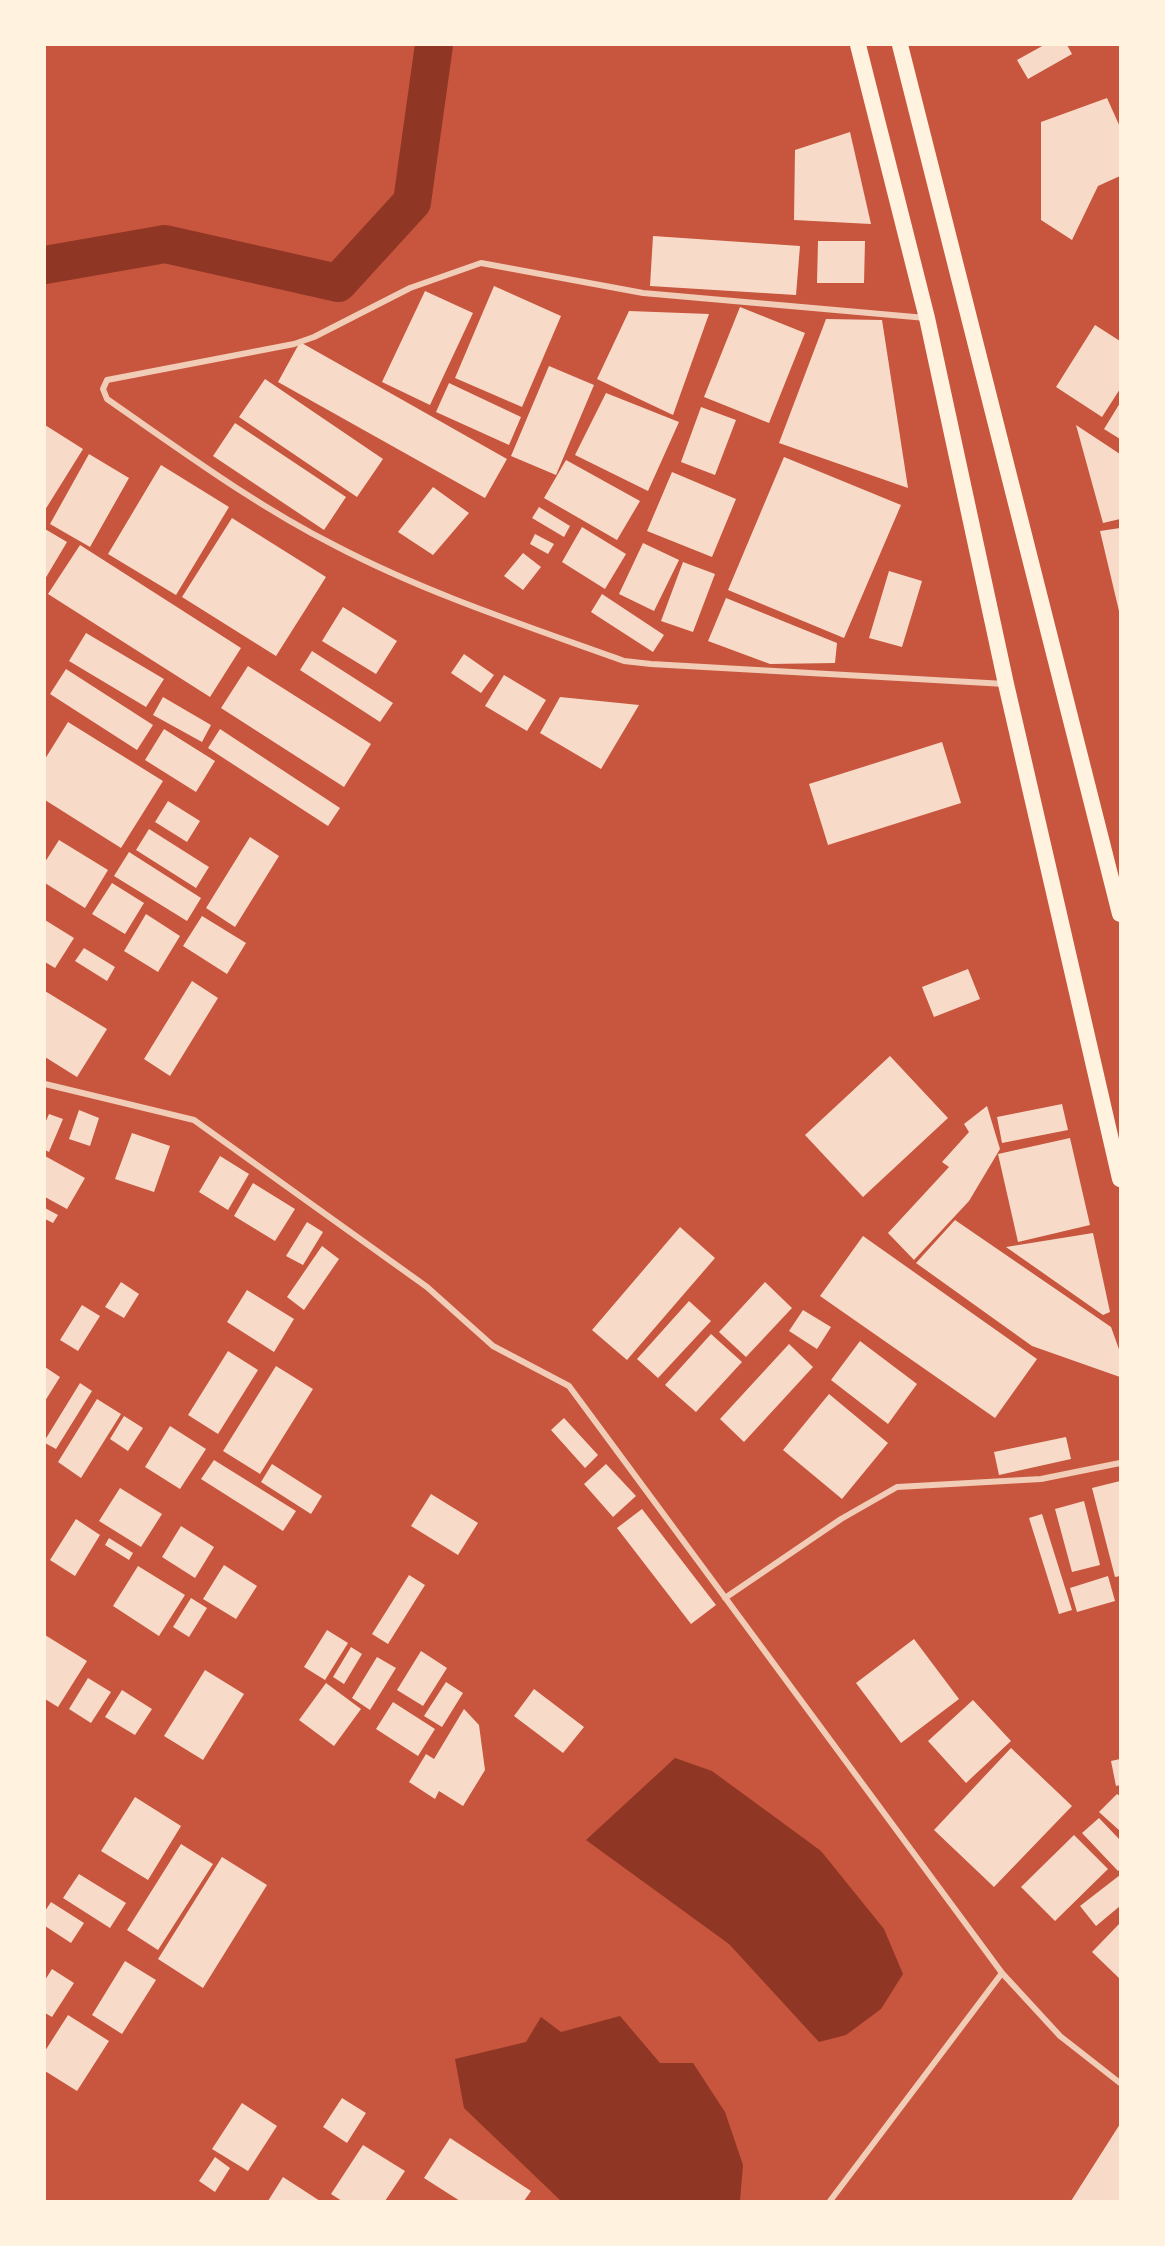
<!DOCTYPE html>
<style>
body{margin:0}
#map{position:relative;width:1165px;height:2246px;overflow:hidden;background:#c8553d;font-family:"DejaVu Sans",sans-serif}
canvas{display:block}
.frame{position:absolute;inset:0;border:46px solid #fff3e0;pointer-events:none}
</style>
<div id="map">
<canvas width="1165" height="2246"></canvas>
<div class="frame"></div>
</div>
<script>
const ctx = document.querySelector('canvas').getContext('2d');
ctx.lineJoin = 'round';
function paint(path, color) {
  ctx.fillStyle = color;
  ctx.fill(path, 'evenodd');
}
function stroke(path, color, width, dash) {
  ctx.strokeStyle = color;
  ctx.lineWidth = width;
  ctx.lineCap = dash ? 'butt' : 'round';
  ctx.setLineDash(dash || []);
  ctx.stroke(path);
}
paint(new Path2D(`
 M675,1758L712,1771L821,1851L884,1929L903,1974L881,2009L846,2035L819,2042L729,1944L586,1840Z
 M620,2016L660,2063H693L725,2112L743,2165L740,2201H561L464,2108L455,2059L526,2042L541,2017L561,2032Z`), '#8f3625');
stroke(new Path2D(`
 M45,265L165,244L338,283L412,202L434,45`), '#8f3625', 38);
paint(new Path2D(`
 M1044,45H1067L1072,54L1028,79L1017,60Z
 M1107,98L1120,127V176L1098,186L1072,240L1041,220V122Z
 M850,132L871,224L794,220L795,150Z
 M653,236L800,246L796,295L650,286Z
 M818,241H865L864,283H817Z
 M494,286L561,316L522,407L455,378Z
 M425,291L473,313L430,405L382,382Z
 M740,307L805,333L769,423L704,397Z
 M629,311L709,314L673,415L597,379Z
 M826,319L882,320L908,488L779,443Z
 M1095,325L1120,341V389L1102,417L1056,387Z
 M300,342L507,459L485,498L278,382Z
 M549,366L594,385L556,475L511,456Z
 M265,379L383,459L357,497L239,417Z
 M449,383L521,417L509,445L436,412Z
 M606,393L679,422L648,491L575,455Z
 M1120,403V439L1104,429Z
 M701,407L736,420L715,475L681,462Z
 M235,423L346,497L324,530L213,456Z
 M45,425L83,449L45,510Z
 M1076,425L1120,454V519L1103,523Z
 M89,454L129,478L90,547L50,524Z
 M784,457L901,505L844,638L728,590Z
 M566,460L640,501L617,540L544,498Z
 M161,465L229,507L176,595L108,554Z
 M672,472L736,499L712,557L647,531Z
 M433,487L469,513L433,555L398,532Z
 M539,507L570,526L564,537L532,518Z
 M232,518L326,577L276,656L182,597Z
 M582,527L626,554L605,589L562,562Z
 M1120,528V611H1119L1100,531Z
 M45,529L67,542L45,579Z
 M535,534L554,544L548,554L530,544Z
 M643,543L679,560L654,611L619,594Z
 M80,545L241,648L210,697L48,594Z
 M523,553L541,567L523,590L504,576Z
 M683,562L715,574L693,632L661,621Z
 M889,571L922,581L902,647L869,638Z
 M602,594L664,635L653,652L591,612Z
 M726,598L837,643L835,663L770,664L708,641Z
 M343,607L397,641L376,674L322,641Z
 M86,633L164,679L146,707L69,661Z
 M312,651L393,703L380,722L300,670Z
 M464,654L494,675L481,693L451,673Z
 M248,666L371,744L344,787L221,708Z
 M66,669L153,725L137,750L50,694Z
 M504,675L546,700L527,731L485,706Z
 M163,697L211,725L202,742L153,715Z
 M560,697L639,705L601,769L540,733Z
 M68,722L163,781L121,848L45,800V759Z
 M164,729L215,761L196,792L145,760Z
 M220,729L340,808L328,826L208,748Z
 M942,742L961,803L828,845L809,784Z
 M168,801L200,821L187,842L155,822Z
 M149,829L209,867L196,888L136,850Z
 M250,837L279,856L235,927L206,908Z
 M59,840L108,870L85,908L45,883V862Z
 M129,852L201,898L187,921L114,876Z
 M112,883L144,903L125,934L92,914Z
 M146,914L180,936L158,972L124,951Z
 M202,916L246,943L227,974L183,946Z
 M45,920L74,938L55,968L45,962Z
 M84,948L115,967L107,981L75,961Z
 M968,969L980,999L934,1017L922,987Z
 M192,981L218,998L170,1076L144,1059Z
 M45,991L107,1029L77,1077L45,1057Z
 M890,1056L948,1118L863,1197L805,1135Z
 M1062,1104L1068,1130L1002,1143L997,1117Z
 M987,1106L1000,1149L969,1201L914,1260L888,1233L949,1167L942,1162L969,1132L964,1124Z
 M79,1110L99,1118L90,1146L69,1139Z
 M49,1114L63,1119L49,1152L45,1150V1123Z
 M132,1133L170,1146L154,1192L115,1179Z
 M1070,1138L1090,1225L1018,1242L998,1154Z
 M45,1156L85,1178L67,1209L45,1197Z
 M220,1156L249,1174L228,1210L199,1192Z
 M253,1183L295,1209L275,1241L234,1216Z
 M45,1208L58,1215L53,1223L45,1219Z
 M955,1220L1111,1327L1120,1352V1377L1032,1346L916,1263Z
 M307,1222L323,1232L303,1265L286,1256Z
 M680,1227L715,1258L627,1360L592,1330Z
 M1093,1233L1110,1312L1103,1315L1006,1247Z
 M863,1236L1037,1359L995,1418L820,1296Z
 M322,1246L339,1259L304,1310L287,1297Z
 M121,1282L139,1294L124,1318L105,1307Z
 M765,1282L792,1308L746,1357L719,1332Z
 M247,1290L294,1319L274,1352L227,1322Z
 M689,1301L711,1321L658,1378L637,1359Z
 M82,1305L100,1316L78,1351L60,1340Z
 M803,1310L831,1327L817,1349L789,1331Z
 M711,1334L742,1362L696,1412L665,1385Z
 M860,1341L917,1384L888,1424L831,1380Z
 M789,1344L813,1367L744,1442L720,1419Z
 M228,1351L258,1370L218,1434L188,1415Z
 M276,1366L313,1389L260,1474L223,1451Z
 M45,1367L60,1377L45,1401Z
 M80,1383L92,1391L56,1449L45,1443V1440Z
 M829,1394L888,1443L842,1499L783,1450Z
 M97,1399L121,1414L81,1478L58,1462Z
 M124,1416L143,1428L128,1451L110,1439Z
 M564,1418L598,1455L585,1468L551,1430Z
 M170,1426L206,1449L180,1489L145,1467Z
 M1066,1437L1071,1459L999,1475L994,1452Z
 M214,1460L296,1511L283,1531L201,1479Z
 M272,1464L322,1496L311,1514L261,1482Z
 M606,1464L636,1496L613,1517L584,1484Z
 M1120,1481V1576L1115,1577L1092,1488Z
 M120,1488L162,1514L141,1547L99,1521Z
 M431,1494L478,1523L458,1555L411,1526Z
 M1084,1501L1100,1565L1072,1572L1055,1509Z
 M642,1509L716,1605L691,1624L617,1528Z
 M1042,1514L1072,1610L1059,1614L1029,1518Z
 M76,1519L100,1535L75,1576L50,1560Z
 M181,1526L214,1547L195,1578L162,1557Z
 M109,1538L133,1553L129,1560L105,1545Z
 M224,1565L257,1586L236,1619L203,1599Z
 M138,1566L185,1595L159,1636L113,1606Z
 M409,1575L425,1585L388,1644L372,1634Z
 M1108,1576L1115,1601L1077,1612L1070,1588Z
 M191,1598L207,1608L189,1637L173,1627Z
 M327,1630L348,1643L325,1680L304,1667Z
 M45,1635L87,1661L58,1707L45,1699Z
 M914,1639L959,1699L901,1743L856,1683Z
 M351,1647L362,1654L344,1684L333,1677Z
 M421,1651L447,1668L423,1706L397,1690Z
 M377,1657L396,1668L370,1710L352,1698Z
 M205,1670L244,1694L203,1760L164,1736Z
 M88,1678L111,1692L91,1723L69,1709Z
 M446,1682L463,1693L442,1727L424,1716Z
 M326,1683L361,1709L334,1746L299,1720Z
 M534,1689L584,1727L563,1753L514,1716Z
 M122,1690L152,1709L135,1735L105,1717Z
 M973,1700L1011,1741L966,1783L928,1741Z
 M393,1702L435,1729L418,1756L376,1729Z
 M464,1709L479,1725L485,1770L463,1806L439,1791L435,1799L409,1782L426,1754L434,1759Z
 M1011,1748L1072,1806L994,1887L934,1830Z
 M1120,1759V1785L1116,1786L1111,1761Z
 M1117,1794L1120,1796V1831L1099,1812Z
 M135,1797L181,1826L148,1880L101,1851Z
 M1099,1818L1120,1840V1869L1118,1871L1082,1833Z
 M1074,1835L1108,1869L1055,1921L1021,1887Z
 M181,1844L213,1864L158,1950L127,1930Z
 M222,1857L267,1885L203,1988L158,1959Z
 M79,1874L126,1903L110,1928L63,1898Z
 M1120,1875V1906L1096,1926L1080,1906Z
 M51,1902L84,1923L71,1943L45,1926V1911Z
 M1120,1923V1979L1092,1952Z
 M125,1961L156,1980L122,2034L92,2015Z
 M52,1969L74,1983L52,2017L45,2013V1980Z
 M68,2015L109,2041L77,2091L45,2071V2051Z
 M342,2098L366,2113L347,2143L323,2127Z
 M242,2103L277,2126L248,2171L212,2149Z
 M1120,2124V2201H1071Z
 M450,2138L531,2191L524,2201H460L424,2178Z
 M363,2145L405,2171L385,2201H342L331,2194Z
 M215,2157L230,2168L215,2192L199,2181Z
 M283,2177L320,2201H268Z`), '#f7dbc8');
stroke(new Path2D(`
 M926,318L643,293L481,263L410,288L314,337L294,344L107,380L103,389L107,399C182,451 255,505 336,546C428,594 527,626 624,661L651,664L1005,684
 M45,1084L194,1120L427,1287L493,1346L569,1386L1002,1973L830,2201
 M725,1598L841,1519L897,1487L1041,1479L1120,1463
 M1002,1973L1060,2036L1120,2083`), '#f1ccb7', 6);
stroke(new Path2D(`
 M858,45L927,318L1006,684L1120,1179
 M900,45L1120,914`), '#fff3e0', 16);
</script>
